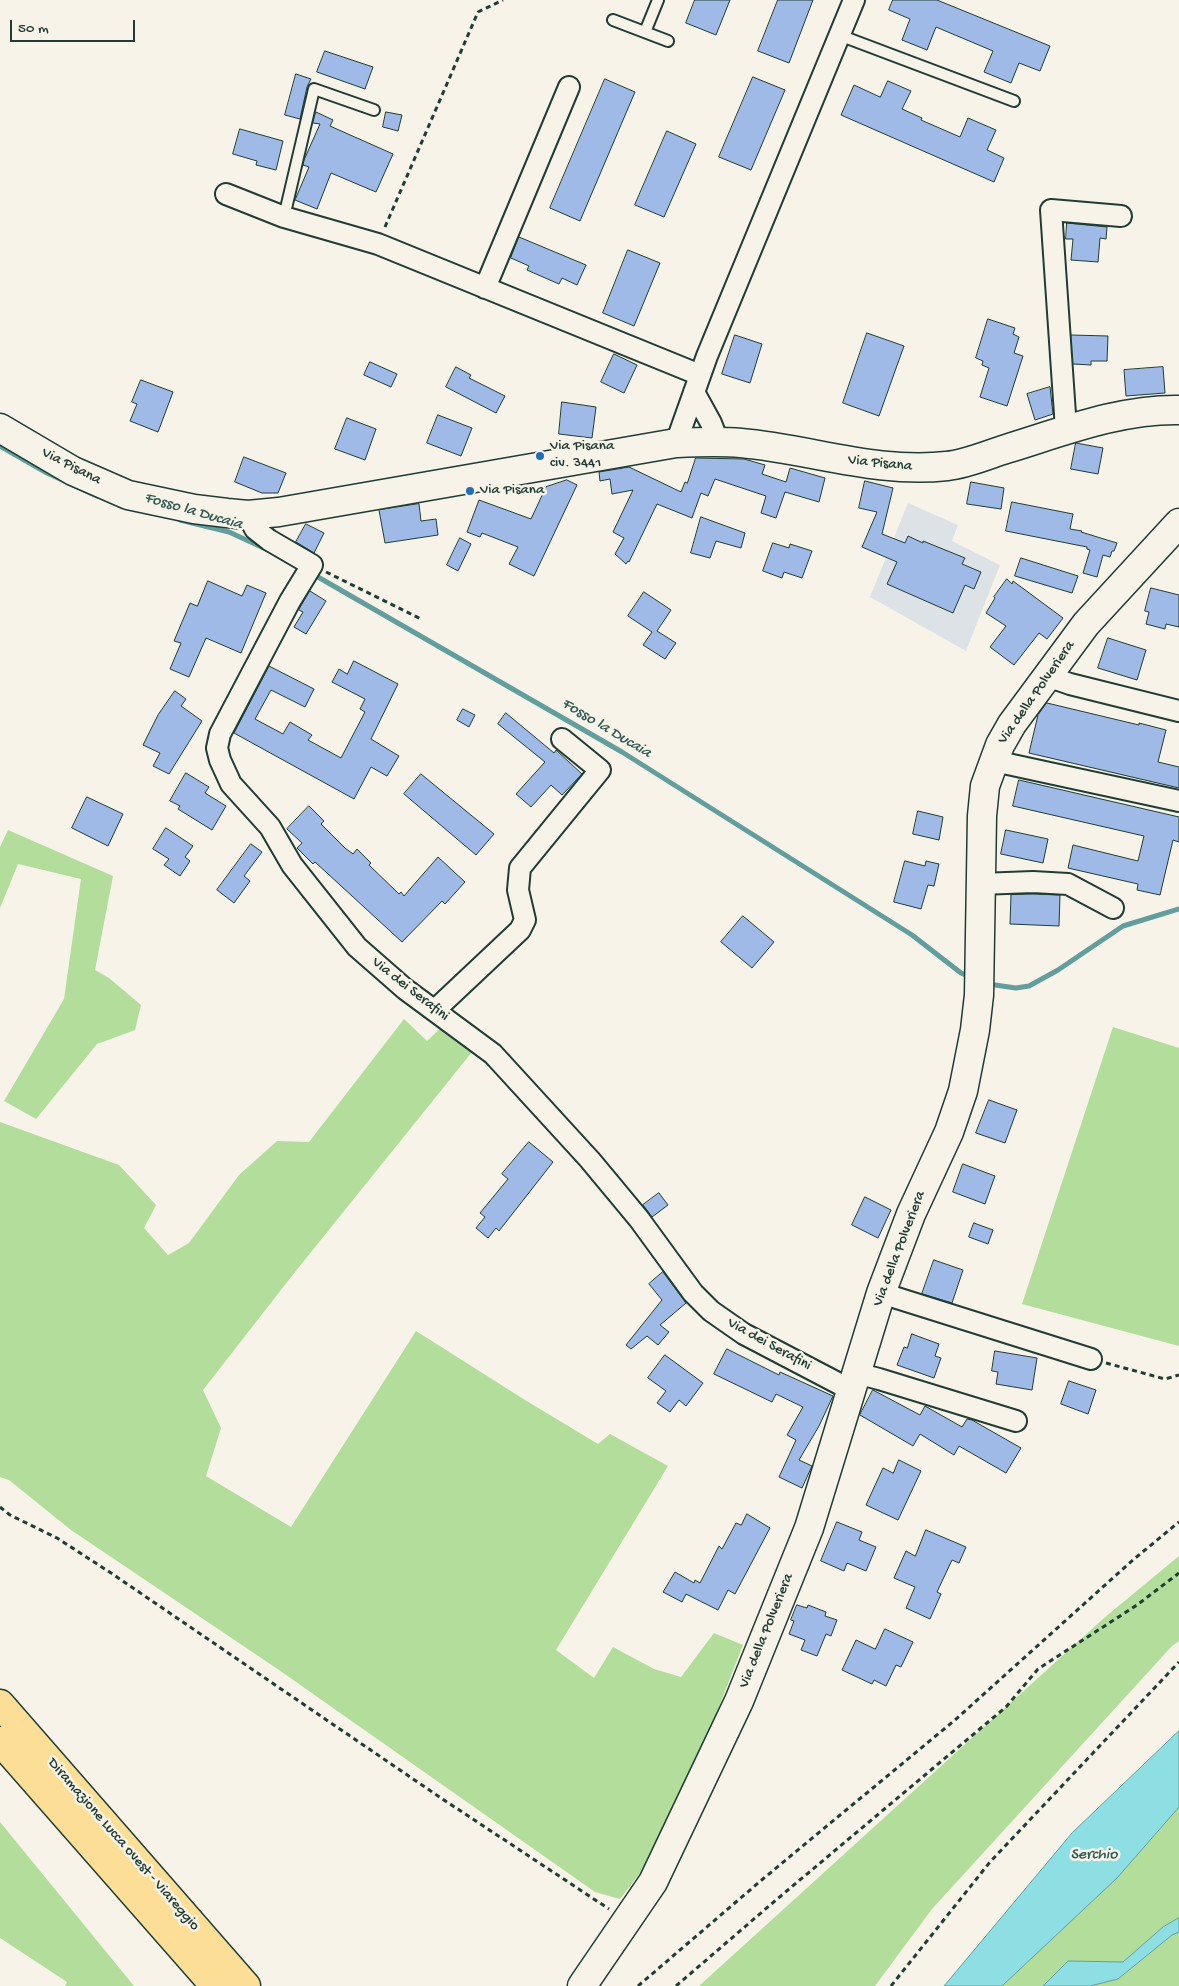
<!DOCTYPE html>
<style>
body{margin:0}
#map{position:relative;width:1179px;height:1986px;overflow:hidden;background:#f7f3e8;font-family:"Gochi Hand",sans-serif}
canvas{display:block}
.scale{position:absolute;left:10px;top:20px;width:125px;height:22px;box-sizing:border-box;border:2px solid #1f3d34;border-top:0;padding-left:6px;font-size:15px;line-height:18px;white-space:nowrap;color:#1f3d34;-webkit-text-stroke:4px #f7f3e8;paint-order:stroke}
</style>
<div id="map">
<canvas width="1179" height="1986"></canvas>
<div class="scale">50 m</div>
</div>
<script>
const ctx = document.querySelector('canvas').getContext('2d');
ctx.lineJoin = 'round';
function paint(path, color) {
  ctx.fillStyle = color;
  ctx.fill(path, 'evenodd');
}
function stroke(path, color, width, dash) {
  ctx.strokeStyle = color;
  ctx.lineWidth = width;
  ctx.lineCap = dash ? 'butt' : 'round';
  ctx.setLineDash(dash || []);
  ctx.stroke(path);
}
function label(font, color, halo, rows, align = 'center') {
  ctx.font = font + ' "Gochi Hand",sans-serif';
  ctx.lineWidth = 5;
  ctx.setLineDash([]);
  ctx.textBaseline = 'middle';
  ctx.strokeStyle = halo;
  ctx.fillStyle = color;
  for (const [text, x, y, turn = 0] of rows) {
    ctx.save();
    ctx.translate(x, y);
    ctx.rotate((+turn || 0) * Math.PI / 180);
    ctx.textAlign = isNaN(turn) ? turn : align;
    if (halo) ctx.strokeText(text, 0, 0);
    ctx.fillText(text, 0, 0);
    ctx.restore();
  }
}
paint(new Path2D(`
 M908,503L958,525L952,541L1000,565L966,651L870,597Z`), '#dde2e7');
paint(new Path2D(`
 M8,830L113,876L95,970L109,978L141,1005L135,1030L97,1044L36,1119L4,1101L64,999L81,879L18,864L0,908V847Z
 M404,1019L427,1041L446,1023L476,1047L291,1277L203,1390L221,1428L206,1476L291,1527L416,1331L525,1400L598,1444L610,1434L668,1466L556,1650L594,1678L613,1647L654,1669L681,1677L714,1633L743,1645L703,1748L644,1868L620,1899L595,1892L279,1670L71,1530L9,1480L0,1477V1122L119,1165L156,1205L144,1228L168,1255L189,1243L239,1175L277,1141L309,1142Z
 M1113,1027L1179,1048V1346L1022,1304Z
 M1179,1556V1641L1172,1646L932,1909L875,1986H699L1104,1618Z
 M1179,1807V1918L1163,1927L1123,1962L1068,1961L1043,1986H1002L1117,1878Z
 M0,1822L134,1986H65L67,1982L0,1938Z
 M1179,1932V1986H1090L1118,1979L1172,1935Z`), '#b2dd9a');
const water = new Path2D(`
 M1179,1731V1807L1117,1878L1002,1986H944L1072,1833Z
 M1179,1918V1932L1172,1935L1118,1979L1090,1986H1043L1068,1961L1123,1962L1163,1927Z`);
paint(water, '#8ddfe3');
stroke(water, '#619e9d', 1);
stroke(new Path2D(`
 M0,446L47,473L97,496
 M180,520L229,532L266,549
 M311,573L622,752L912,935L961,973L970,977
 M988,984L1016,988L1029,986L1058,970L1123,926L1179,909`), '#619e9d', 5);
const building = new Path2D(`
 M695,0H730L716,35L686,23Z
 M778,0H813L789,63L758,51Z
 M893,0H937L1050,46L1040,71L1019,63L1011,83L984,72L993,51L936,27L927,50L902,40L910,19L889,10Z
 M325,51L373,67L365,89L317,72Z
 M296,74L311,79L307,87L300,119L285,115Z
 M753,77L785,90L751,170L719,157Z
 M605,79L635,92L580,221L550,208Z
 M888,81L911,91L902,109L922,118L921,120L960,137L968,118L996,130L987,150L1004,158L994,182L841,115L854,85L880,97Z
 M316,112L333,120L330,126L393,154L376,192L331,173L317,209L295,200L309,167L303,165L304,160L320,124L313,123Z
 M386,112L402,115L398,131L383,127Z
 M240,129L283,141L276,170L256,165L257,161L233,154Z
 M667,131L696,144L664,217L635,205Z
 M1067,223L1107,227L1106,239L1100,238L1098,262L1071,260L1073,239H1066Z
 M519,237L586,265L577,285L562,278L559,284L527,270L529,266L511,258Z
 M628,250L660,263L634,326L603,313Z
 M988,319L1015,328L1013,334L1019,337L1014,353L1023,356L1007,406L980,397L989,368L982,365L983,361L976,358Z
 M867,333L904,346L879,416L843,403Z
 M735,335L762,344L750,383L722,374Z
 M1071,335L1108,336L1107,361H1091V365L1073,364Z
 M614,354L637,365L624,393L601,382Z
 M370,362L397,374L391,387L364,375Z
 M456,367L471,375L469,378L505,396L496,413L446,387Z
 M1163,367L1165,393L1126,396L1124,370Z
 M141,380L173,392L158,432L130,421L137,404L132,402Z
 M1050,387L1053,414L1035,420L1027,394Z
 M562,402L596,407L592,438L559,434Z
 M438,415L472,428L461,456L427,443Z
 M347,418L376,429L365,460L335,449Z
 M1076,443L1103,448L1098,474L1071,469Z
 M244,457L286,473L278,493H262L235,482Z
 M696,458L744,459L765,465L762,474L786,482L790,468L825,478L819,502L785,492L776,518L761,513L766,496L715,479L708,496L701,493L692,518L657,504L629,562L628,561L626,564L615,554L624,538L613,532L633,490L612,494L610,479L600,481L599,472L629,467L681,492L685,482L687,483Z
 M567,480L577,485L534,576L509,564L518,547L482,533L480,537L467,532L479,500L531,519L546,487Z
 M865,481L893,488L882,534L905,543L908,536L923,543V541L965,558L962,564L981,572L974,589L965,585L953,613L887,584L897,562L862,547L877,512L859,508Z
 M971,482L1004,488L1001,509L967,504Z
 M1012,502L1073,514L1070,529L1082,531L1081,532L1117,543L1114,551H1112L1110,557L1103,555L1097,577L1083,573L1090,550L1087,549V547L1006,531Z
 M419,504L421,521L436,519L438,535L385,543L379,510Z
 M701,517L745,533L741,548L716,541L710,558L691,553Z
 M306,524L324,533L314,553L296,542Z
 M460,538L471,544L458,571L447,565Z
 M773,543L789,548L790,544L812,551L802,578L784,572L782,578L763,571Z
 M1021,558L1078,576L1072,593L1015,576Z
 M1007,579L1012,584L1013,581L1063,618L1047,639L1039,633L1014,665L990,647L1006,626L986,613L995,598L994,597Z
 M208,581L242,596L247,585L266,593L241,653L206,638L189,677L170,669L181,643L174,641L190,603L197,606Z
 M1151,588L1179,595V627L1166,624L1165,629L1146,624L1149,612L1145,611Z
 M310,591L326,601L306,634L294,627L303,612L299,610Z
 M644,592L671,610L657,631L676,643L665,659L643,645L652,632L628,616Z
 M1108,638L1146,650L1137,680L1098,668Z
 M354,661L398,684L371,739L399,756L387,776L371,767L354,799L234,733L269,666L314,689L305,707L271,690L255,719L283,734L290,722L312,735L308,740L341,758L365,712L360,709L365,699L332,682L339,669L347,674Z
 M175,691L186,699L181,706L202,721L169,774L153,766L160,753L143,745L158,715Z
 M1047,703L1139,725V723L1166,730L1158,762L1179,767V788L1029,753L1038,715Z
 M463,709L475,715L469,727L457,720Z
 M506,713L554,753L556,750L582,774L562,795L551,785L531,807L516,794L545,762L498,724Z
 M186,773L209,787L205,793L226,806L212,830L178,809L180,806L170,801Z
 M421,774L494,834L476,855L404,794Z
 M1019,780L1179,817V842L1173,840L1160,895L1137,890L1138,884L1068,868L1073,845L1138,861L1144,836L1013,806Z
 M87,797L123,814L108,846L72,828Z
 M309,806L324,821L321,824L345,848L353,854L357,849L371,863L369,865L399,894L401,892L404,896L438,857L465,882L445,904L442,901L402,942L315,862L313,864L297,848L302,843L287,829Z
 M918,811L943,817L939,840L913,834Z
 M166,828L193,846L185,857L190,861L180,876L164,865L169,859L153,849Z
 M1006,830L1048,839L1043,863L1001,854Z
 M251,844L262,852L244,876L250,881L234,903L217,890Z
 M905,861L925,866L926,861L939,864L934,886L928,885L921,909L894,902Z
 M1033,894L1060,895L1059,926L1010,924L1011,895Z
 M743,916L774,942L752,968L721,942Z
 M989,1100L1017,1110L1005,1143L976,1133Z
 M529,1142L553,1162L499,1231L496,1228L488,1238L476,1228L485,1217L480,1213L508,1179L502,1174Z
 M963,1164L995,1176L985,1204L953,1192Z
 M659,1193L668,1205L652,1217L643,1205Z
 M865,1197L891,1210L878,1238L852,1225Z
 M974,1223L993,1230L988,1244L969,1237Z
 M934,1260L963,1270L952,1303L922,1294Z
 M663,1272L686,1303L660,1325L669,1332L658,1345L647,1336L631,1349L626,1345L662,1300L649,1284Z
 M912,1334L939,1344L935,1356L941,1358L934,1378L897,1365L904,1347L907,1348Z
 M727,1349L779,1375L780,1372L833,1396L819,1426L799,1460L812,1466L802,1488L779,1477L796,1440L787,1435L803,1407L776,1394L772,1402L714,1374Z
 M995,1351L1037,1358L1032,1390L996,1384L998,1372L992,1371Z
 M665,1355L703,1383L686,1406L679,1400L670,1412L657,1403L666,1391L648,1378Z
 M1069,1381L1096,1390L1088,1414L1061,1404Z
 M873,1390L920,1415L925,1406L962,1427L967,1419L972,1420L1021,1448L1006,1473L959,1446L954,1455L920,1434L913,1446L860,1415Z
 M899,1460L921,1471L898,1520L866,1505L883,1468L893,1473Z
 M747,1514L770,1528L735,1594L728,1590L718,1610L686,1594L682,1602L663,1592L675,1572L694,1583L695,1580L700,1583L719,1546L722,1549L736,1523L741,1525Z
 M837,1522L862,1532L859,1540L876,1547L866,1571L847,1563L844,1571L821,1561Z
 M926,1530L966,1547L959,1563L952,1560L937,1592L941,1594L930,1619L906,1608L915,1587L894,1578L906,1551L915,1556Z
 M797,1605L807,1608L808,1605L826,1612L825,1616L837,1620L831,1636L826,1634L817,1656L801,1650L805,1640L789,1634L794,1621L791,1620Z
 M885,1629L913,1642L901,1667L896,1665L886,1686L874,1680L872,1684L842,1670L856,1640L875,1649Z`);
paint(building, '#9fbae6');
stroke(building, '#1f3d34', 1);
const lane = new Path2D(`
 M613,20L668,41
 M645,32L658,0
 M839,35L1014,101
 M284,217L314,89L374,110`);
const street = new Path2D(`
 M226,194L284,217L378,244L700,375
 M485,288L569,87
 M694,392L711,423L718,441
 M1066,429L1051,210L1121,216
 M676,443L707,356L854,0
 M248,515L255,529L269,540L312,565L290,601L220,734L217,748L220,760L231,784L270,827L292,865L357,947L405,989L493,1054L590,1160L639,1219L693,1293L711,1311L744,1334L851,1390
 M1047,676L1070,684L1179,711
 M994,761L1179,801
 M980,884L1033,882L1068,884L1113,908
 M435,1010L520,930L525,920L518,890L520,868L600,770L562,739
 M881,1293L1091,1359
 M856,1373L879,1379L1016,1421`);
const secondary = new Path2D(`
 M0,428L73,471L128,495L194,509L227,513L248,515L279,512L676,443C698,442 719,441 741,443C810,449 877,474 947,466C967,464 987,455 1006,449C1062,432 1119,409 1179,410
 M582,1986L653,1882L739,1701L809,1528L881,1293L911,1214L949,1132L963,1091L975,1030L979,995L982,816L985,786L1000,745L1012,724L1086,624L1179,523`);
const highway = new Path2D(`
 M0,1704L246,1986
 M0,1741L215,1986`);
stroke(lane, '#1f3d34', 14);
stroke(street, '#1f3d34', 24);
stroke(secondary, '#1f3d34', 31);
stroke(highway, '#1f3d34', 31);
stroke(new Path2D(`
 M385,227L478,12L503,0
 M326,572L421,619
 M1106,1363L1165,1379L1179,1375
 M0,1507L10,1515L57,1538L111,1573L441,1798L609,1909
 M638,1986L764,1878L955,1720L1134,1559L1179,1522
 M676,1986L776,1900L1006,1707L1038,1669L1137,1605L1179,1573
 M891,1986L990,1862L1179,1662`), '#1f3d34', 3, [5, 4]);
stroke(lane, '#f7f3e8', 10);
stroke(street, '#f7f3e8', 20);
stroke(secondary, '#f7f3e8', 28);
stroke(highway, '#fcde96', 28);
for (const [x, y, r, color] of [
 [540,456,5,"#1f6fb2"],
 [470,491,5,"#1f6fb2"]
]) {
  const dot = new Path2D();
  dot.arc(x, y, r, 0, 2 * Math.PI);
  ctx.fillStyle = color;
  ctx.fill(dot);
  stroke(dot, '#f7f3e8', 2);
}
label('15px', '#1f3d34', '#f7f3e8', [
 ["Via Pisana",550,447],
 ["civ. 3441",550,464],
 ["Via Pisana",480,491]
], 'left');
label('15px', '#1f3d34', '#f7f3e8', [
 ["Via Pisana",880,464,6],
 ["Via Pisana",71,467,27],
 ["Via della Polveriera",1037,693,-55],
 ["Via dei Serafini",410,990,38],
 ["Via della Polveriera",900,1249,-69],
 ["Via dei Serafini",769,1345,29],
 ["Via della Polveriera",767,1631,-68],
 ["Diramazione Lucca ovest - Viareggio",123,1845,49]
]);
label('italic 16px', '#355d57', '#f7f3e8', [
 ["Fosso la Ducaia",193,512,16],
 ["Fosso la Ducaia",606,729,31],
 ["Serchio",1094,1856]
]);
</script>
